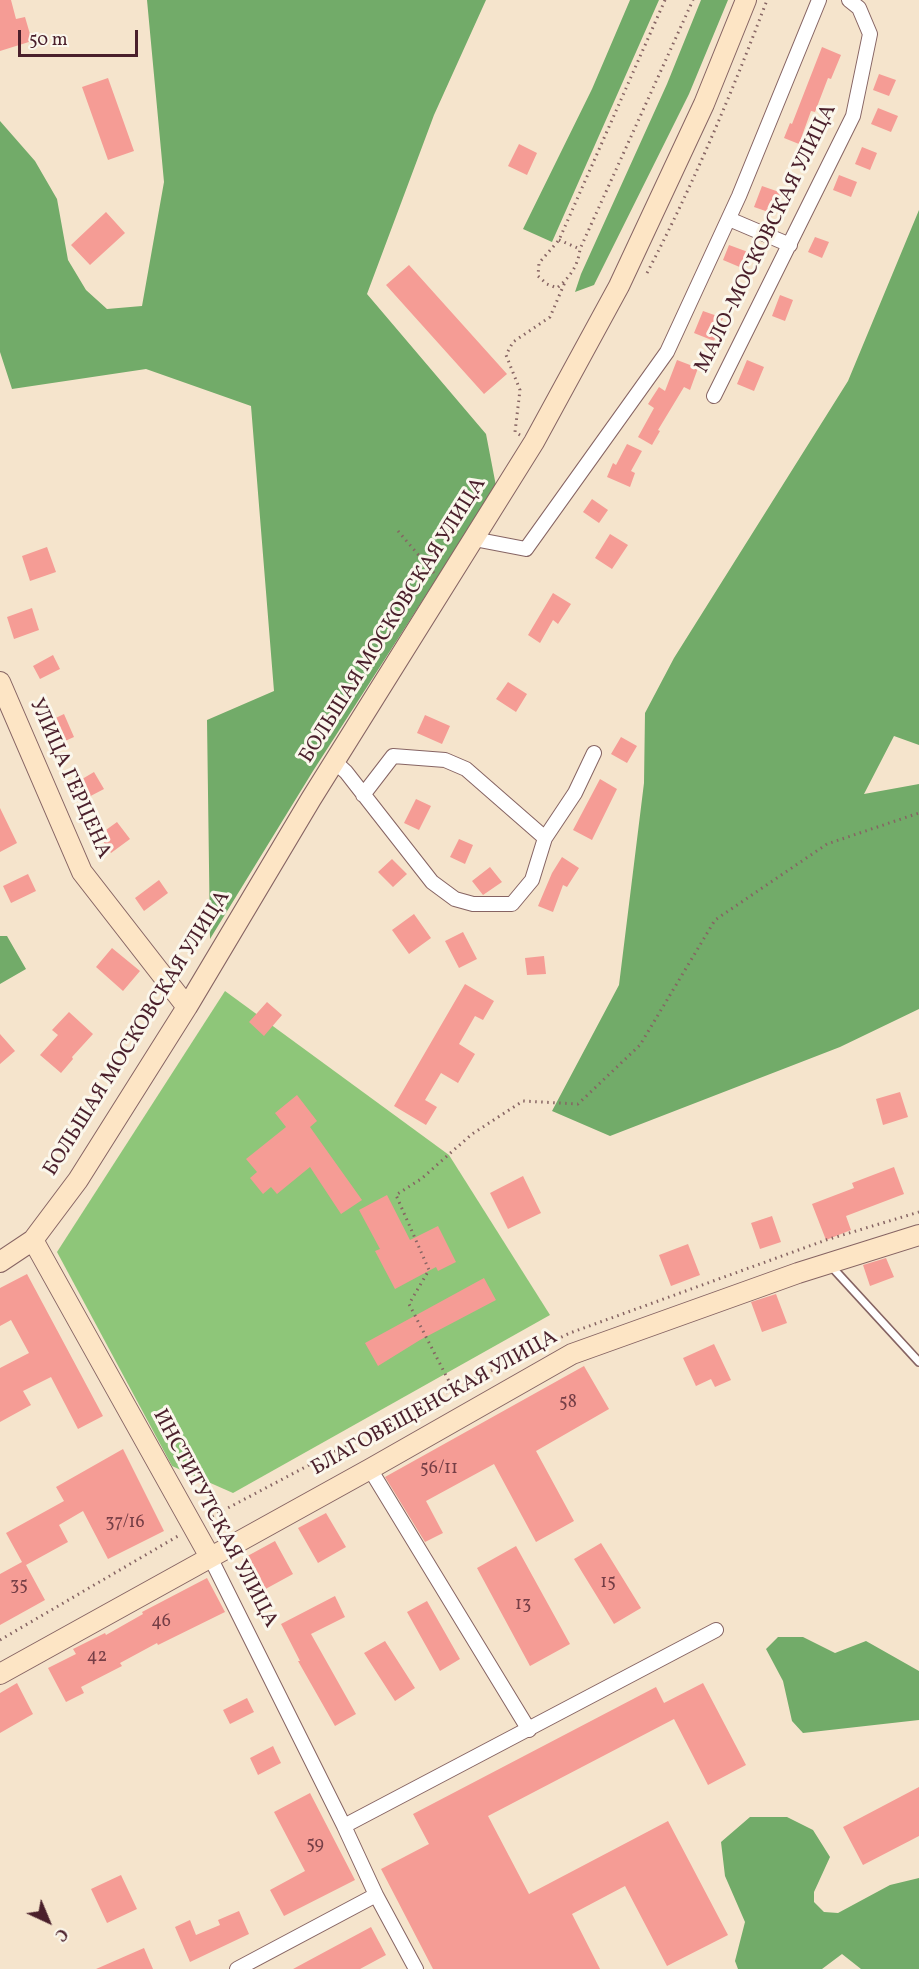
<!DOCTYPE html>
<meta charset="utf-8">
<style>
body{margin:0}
#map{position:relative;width:919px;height:1969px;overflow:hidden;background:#f5e4cc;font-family:Vollkorn,serif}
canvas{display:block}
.north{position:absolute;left:18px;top:1891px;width:60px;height:60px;-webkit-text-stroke:4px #fbf7ec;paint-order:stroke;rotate:136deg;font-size:16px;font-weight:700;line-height:24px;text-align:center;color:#4a1f2b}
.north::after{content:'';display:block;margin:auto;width:21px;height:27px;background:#4a1f2b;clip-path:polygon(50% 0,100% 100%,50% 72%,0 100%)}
.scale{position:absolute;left:18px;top:30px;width:120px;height:27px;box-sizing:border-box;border:3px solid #4a1f2b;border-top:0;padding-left:8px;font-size:18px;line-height:21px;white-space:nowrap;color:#4a1f2b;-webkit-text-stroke:4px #fbf7ec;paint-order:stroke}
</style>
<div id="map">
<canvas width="919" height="1969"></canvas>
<div class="north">С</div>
<div class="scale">50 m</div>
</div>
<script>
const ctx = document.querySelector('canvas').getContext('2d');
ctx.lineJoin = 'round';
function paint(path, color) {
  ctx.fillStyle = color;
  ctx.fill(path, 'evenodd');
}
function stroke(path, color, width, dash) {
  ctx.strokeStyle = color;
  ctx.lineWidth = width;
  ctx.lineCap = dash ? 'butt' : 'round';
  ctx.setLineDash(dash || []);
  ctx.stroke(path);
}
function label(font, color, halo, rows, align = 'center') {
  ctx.font = font + ' Vollkorn,serif';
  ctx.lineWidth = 6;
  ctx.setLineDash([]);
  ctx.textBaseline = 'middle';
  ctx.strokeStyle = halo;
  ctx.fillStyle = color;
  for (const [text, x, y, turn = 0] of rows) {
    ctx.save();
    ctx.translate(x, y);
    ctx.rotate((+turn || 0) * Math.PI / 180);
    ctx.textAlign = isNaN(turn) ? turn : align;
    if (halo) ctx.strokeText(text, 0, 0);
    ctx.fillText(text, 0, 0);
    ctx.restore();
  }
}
paint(new Path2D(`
 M225,991L449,1155L550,1315L233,1493L172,1466L57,1252Z`), '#8ec679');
paint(new Path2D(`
 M147,0H486L434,115L367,294L486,434L496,486L313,771L210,939L207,720L274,691L251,406L146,369L12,389L0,352V121L35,161L57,199L68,260L86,290L107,309L142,306L164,182Z
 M630,0H659L552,242L523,229L592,89Z
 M701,0H728L689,94L594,285L575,292L581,274L667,84Z
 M919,210V745L894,736L864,794L919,784V1009L840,1047L610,1136L552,1111L619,985L644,783L645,713L674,658L848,381Z
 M0,936H7L26,969L0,984Z
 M778,1637H803L835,1653L866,1641L919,1671V1720L803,1733L792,1721L783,1681L766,1649Z
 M750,1817H787L813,1830L830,1857L814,1892V1902L824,1912L838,1913L890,1885L919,1878V1969H861L842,1954L822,1969H738L735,1961L745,1922L725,1876L721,1842Z`), '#72ab69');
paint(new Path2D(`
 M0,0H11L16,19L25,17L32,41L0,51Z
 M822,47L841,55L831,79L828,78L815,112L811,111L799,144L784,138L790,123L792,124Z
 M879,74L896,80L889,96L873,90Z
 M108,78L134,151L108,160L82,87Z
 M878,108L898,116L891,132L871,124Z
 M519,144L537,153L527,175L508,166Z
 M862,147L877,153L870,170L855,164Z
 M839,175L857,182L851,197L833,190Z
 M762,186L782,193L774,214L754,207Z
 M106,212L125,233L90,265L71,245Z
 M815,237L829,242L822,258L808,252Z
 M729,245L748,252L742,268L723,260Z
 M409,265L507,374L484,394L386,285Z
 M780,295L793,300L785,321L772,316Z
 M703,311L723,318L714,341L694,333Z
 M677,360L698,368L690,390L684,387L658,430L660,431L652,445L638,437L654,408L648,404L659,387L665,391Z
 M747,360L764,367L754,391L737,384Z
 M627,444L642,451L631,471L635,473L630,487L607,477L613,463L616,465Z
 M592,499L608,510L599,523L583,512Z
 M610,534L628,545L612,569L595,558Z
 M47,547L56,572L30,581L22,556Z
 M553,593L571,604L558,624L553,620L540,643L528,635Z
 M32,608L39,630L14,639L7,617Z
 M53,655L60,669L40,679L33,666Z
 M508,682L527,694L516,712L496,699Z
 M64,714L74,737L54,746L45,723Z
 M425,715L450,726L442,744L417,733Z
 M621,737L637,746L627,763L611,754Z
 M94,772L104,789L81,801L72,785Z
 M600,779L617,789L592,840L573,830Z
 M416,799L431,806L419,830L404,823Z
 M0,808L17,843L0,852Z
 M117,822L130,839L111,853L99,835Z
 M459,839L473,845L465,864L450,857Z
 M562,857L579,868L567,887L563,885L553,912L538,906L552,873Z
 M392,859L407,874L393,887L378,872Z
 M490,867L502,882L483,895L472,881Z
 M28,874L36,891L11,903L3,886Z
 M159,880L168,893L144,911L135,898Z
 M414,914L431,938L409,954L392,930Z
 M463,932L477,959L459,968L445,941Z
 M112,948L140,971L123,991L96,967Z
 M544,956L546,974L527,975L525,958Z
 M465,984L494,1001L483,1020L475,1016L459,1044L475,1054L458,1083L441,1073L425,1100L437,1107L426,1125L394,1106Z
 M267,1002L282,1015L264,1036L249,1022Z
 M69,1012L93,1034L72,1057L73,1059L61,1073L40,1055L58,1035L52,1030Z
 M0,1034L15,1051L0,1064Z
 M900,1092L908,1117L883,1125L876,1099Z
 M297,1095L317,1121L310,1127L362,1200L341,1214L310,1167L277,1194L271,1187L263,1194L250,1178L257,1172L246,1159L286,1127L275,1113Z
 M894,1167L904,1194L846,1216L851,1230L826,1240L812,1204L854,1188L852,1183Z
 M523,1176L541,1213L508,1229L490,1193Z
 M387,1195L410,1240L438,1226L456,1262L438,1271L436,1267L395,1289L375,1251L380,1249L359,1210Z
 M772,1216L781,1242L760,1249L751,1223Z
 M688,1244L700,1275L671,1286L659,1255Z
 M886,1258L894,1277L870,1286L863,1265Z
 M27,1274L103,1416L78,1429L51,1377L23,1391L31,1405L0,1422V1368L29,1353L11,1320L0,1326V1288Z
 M484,1278L496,1300L420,1340L378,1366L365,1343Z
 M776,1294L787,1323L762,1332L751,1302Z
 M714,1344L731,1380L715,1387L711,1379L696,1386L683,1358Z
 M584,1366L609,1409L536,1451L574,1521L536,1542L494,1464L426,1501L443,1533L425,1542L385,1477Z
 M123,1449L164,1531L108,1559L83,1511L59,1525L68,1542L26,1565L45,1600L0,1625V1574L22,1562L6,1533L64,1501L56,1487Z
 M326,1513L346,1547L318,1563L298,1528Z
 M275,1541L293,1574L260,1592L242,1559Z
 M601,1543L641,1608L614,1624L574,1559Z
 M516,1546L570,1644L530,1666L477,1568Z
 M207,1578L225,1612L158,1645L157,1643L120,1663L122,1666L81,1687L84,1693L66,1702L48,1668L76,1654L73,1649L105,1633L106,1635L143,1614L142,1612Z
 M335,1596L345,1617L311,1634L356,1714L335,1726L298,1661H300L281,1624Z
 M427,1601L460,1659L440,1671L407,1612Z
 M385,1641L415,1688L395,1701L364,1653Z
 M17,1683L33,1714L0,1733V1693Z
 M703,1683L746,1765L708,1785L674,1719L488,1816L529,1894L668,1821L728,1935L667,1966L625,1886L572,1914L600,1969H433L381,1869L429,1844L413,1814L656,1687L664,1703Z
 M247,1698L254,1712L230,1724L223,1710Z
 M273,1746L281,1763L258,1775L250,1758Z
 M919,1787V1836L863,1865L843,1827Z
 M310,1793L355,1880L284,1916L270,1890L305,1871L274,1812Z
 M121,1875L137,1909L107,1923L91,1889Z
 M239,1911L249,1934L190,1962L175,1927L190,1920L196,1935L220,1925L218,1920Z
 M371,1927L386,1955L360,1969H293Z
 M144,1948L153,1969H96Z`), '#f59c95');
const lane = new Path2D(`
 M830,1265L919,1362`);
const street = new Path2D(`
 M729,219L790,245
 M714,396L853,116L870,34L859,8L849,0
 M474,539L526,549L667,352L739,196L819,0
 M335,762L346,772L432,882L455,899L473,904H512L532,880L545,838L575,793L594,753
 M363,795L393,756L445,760L466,769L545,838
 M370,1469L529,1730
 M210,1557L344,1826L376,1895L237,1969
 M344,1826L716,1630
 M376,1895L416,1969`);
const secondary = new Path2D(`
 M0,682L82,872L187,1007
 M33,1240L210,1557
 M0,1262L33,1240L78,1180L187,1007L311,799L534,442L619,286L704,104L746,0
 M0,1674L370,1469L572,1354L798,1273L919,1235`);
stroke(lane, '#866463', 10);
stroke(street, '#866463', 16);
stroke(secondary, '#866463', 22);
stroke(new Path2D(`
 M665,0L559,240L539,263L538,276L547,284L557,288C570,277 578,266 580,249L693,0
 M559,240L580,249
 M647,273C693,185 732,93 767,0
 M520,435L515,432L520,390L506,355L513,342L550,317L565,282
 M398,531L434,573
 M453,1389L570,1333L826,1240L919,1212
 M207,1519L453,1389L409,1304L429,1270L396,1195L421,1179L472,1134L523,1101L578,1104L640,1045L715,920L827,844L919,813
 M0,1640L178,1536`), '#866463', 3, [1.5, 4.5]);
stroke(lane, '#fff', 7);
stroke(street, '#fff', 14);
stroke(secondary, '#fde5c5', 20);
label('18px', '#753e46', null, [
 ["58",568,1404],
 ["56/11",439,1470],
 ["37/16",125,1524],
 ["15",608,1584],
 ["35",19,1587],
 ["13",523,1606],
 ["46",161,1623],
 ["42",97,1658],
 ["59",315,1846]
]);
label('21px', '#4a1f2b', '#fbf7ec', [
 ["МАЛО-МОСКОВСКАЯ УЛИЦА",767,239,-64],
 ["БОЛЬШАЯ МОСКОВСКАЯ УЛИЦА",394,621,-58],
 ["УЛИЦА ГЕРЦЕНА",69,779,66],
 ["БОЛЬШАЯ МОСКОВСКАЯ УЛИЦА",138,1034,-58],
 ["БЛАГОВЕЩЕНСКАЯ УЛИЦА",435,1404,-29],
 ["ИНСТИТУТСКАЯ УЛИЦА",214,1519,62]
]);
</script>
